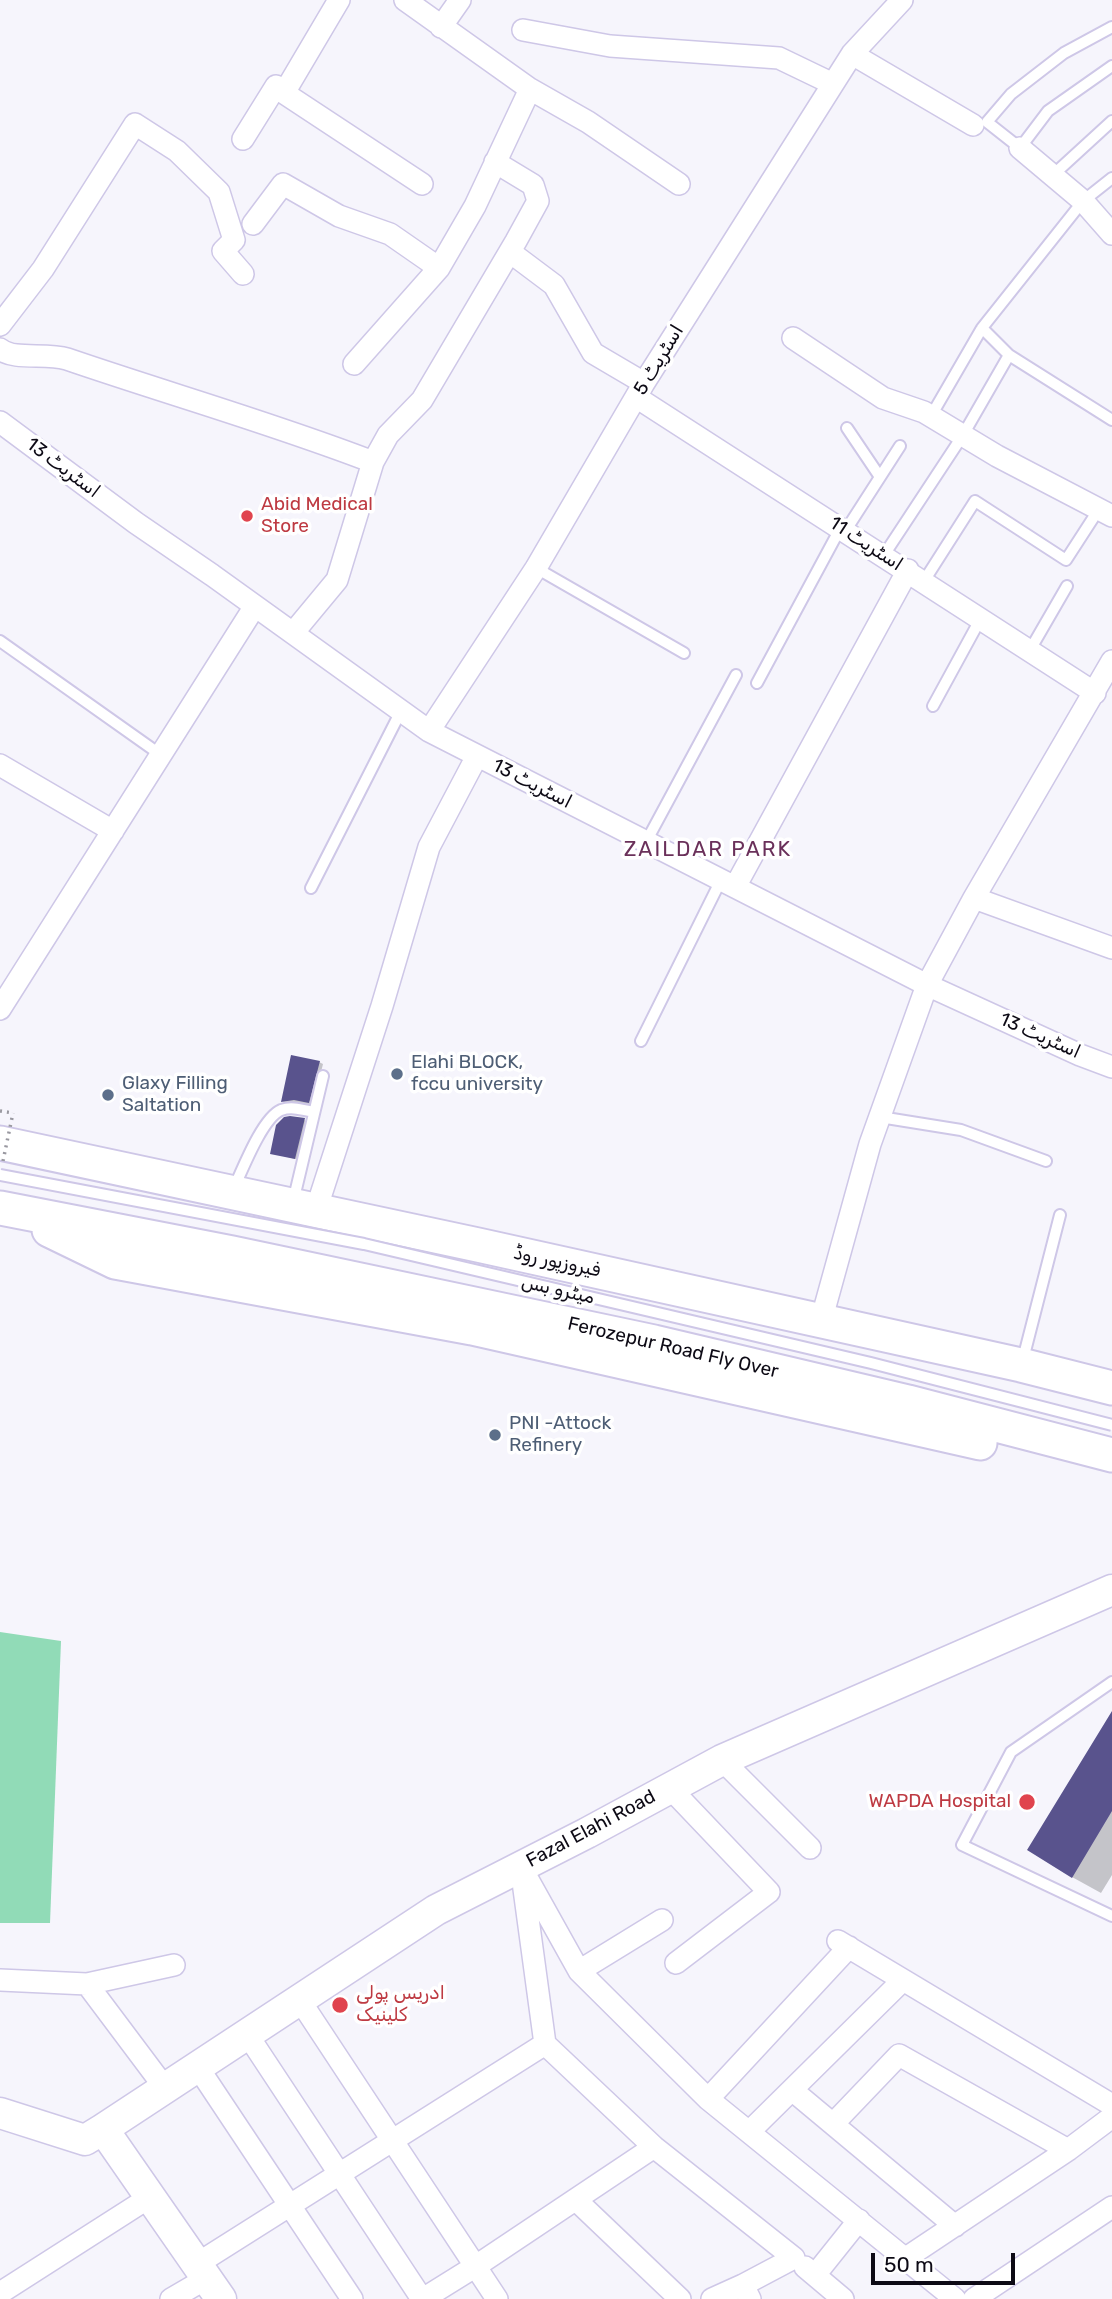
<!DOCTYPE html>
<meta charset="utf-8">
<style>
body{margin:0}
#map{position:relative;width:1112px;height:2299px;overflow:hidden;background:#f6f5fc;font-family:Rubik,sans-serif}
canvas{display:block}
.scale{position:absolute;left:871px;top:2253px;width:144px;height:32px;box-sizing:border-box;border:4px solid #0d0a15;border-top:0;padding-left:9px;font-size:21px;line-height:24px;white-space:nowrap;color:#0d0a15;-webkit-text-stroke:5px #fff;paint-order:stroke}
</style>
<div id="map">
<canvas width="1112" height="2299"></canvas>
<div class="scale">50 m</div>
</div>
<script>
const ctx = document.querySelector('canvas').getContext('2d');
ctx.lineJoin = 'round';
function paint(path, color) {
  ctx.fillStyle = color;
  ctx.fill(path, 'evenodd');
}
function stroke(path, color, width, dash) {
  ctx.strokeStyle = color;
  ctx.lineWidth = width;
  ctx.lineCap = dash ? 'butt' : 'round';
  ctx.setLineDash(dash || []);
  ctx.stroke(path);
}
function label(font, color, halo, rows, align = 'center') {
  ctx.font = font + ' Rubik,"Noto Sans Arabic",sans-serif';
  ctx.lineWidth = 7;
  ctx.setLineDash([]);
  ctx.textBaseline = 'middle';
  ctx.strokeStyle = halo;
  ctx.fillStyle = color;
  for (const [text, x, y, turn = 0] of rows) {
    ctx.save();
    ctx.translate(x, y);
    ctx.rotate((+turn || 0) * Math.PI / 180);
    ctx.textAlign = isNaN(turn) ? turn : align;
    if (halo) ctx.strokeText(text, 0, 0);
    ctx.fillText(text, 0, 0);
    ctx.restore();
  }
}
paint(new Path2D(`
 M0,1632L61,1641L50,1923H0Z`), '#91dbb7');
paint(new Path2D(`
 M319,1062L323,1064L313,1104L286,1103L283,1101Z
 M304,1120L308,1122L299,1160L272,1153Z
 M1112,1714V1875L1101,1893L1072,1877Z`), '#0003');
paint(new Path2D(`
 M291,1055L320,1061L309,1103L294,1100L281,1102Z
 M290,1116L305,1118L295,1159L270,1154L276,1125L284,1117Z
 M1112,1711V1811L1072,1878L1027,1850Z`), '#59538d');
const lane = new Path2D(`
 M1112,27L1064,53L1011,94L987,122L1020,148L1048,111L1112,66
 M1053,175L1112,121
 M982,328L1009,355L1112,420
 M931,416L982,328L1083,201L1112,178
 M847,428L880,477
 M846,530L900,446
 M884,555L963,435L1009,355
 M536,568L684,653
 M924,581L975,501L1066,560L1099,509
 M0,641L161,755
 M1030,650L1067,586
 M757,683L841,527
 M933,706L981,618
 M646,842L736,675
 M311,888L401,711
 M641,1041L721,880
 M880,1117L961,1130L1046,1161
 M233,1190C242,1171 262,1118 281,1110C292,1106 303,1110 314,1112
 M293,1202L323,1076
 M1022,1363L1060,1215
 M1112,1682L1011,1752L962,1845L1112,1916`);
const street = new Path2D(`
 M441,27L460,0
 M523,30L610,46L779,58L833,84
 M852,54L973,125
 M530,89L588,122L679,184
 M284,93L422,184
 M243,139L276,86L284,93L339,0
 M1020,148L1083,201L1112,234
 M253,224L283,184L339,216L390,234L439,268
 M510,252L554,285L593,353L644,383
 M0,325L43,269L135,124L177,151L219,192L234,240L223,251L243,274
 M793,338L883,398L924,412L997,456L1112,516
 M0,349C15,361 46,352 67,359C169,394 272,423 373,462
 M354,364L439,268L475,206L530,89L405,0
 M636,397L1095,693
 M0,422L136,523L212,575L429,731L927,985L1080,1055L1112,1067
 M293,633L337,580L373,462L388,435L422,400L516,241L538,201L533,185L495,162
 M429,731L536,568L644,383L833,84L852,54L902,0
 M0,765L113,831
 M735,887L908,570
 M974,898L1112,948
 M0,1009L255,606
 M316,1210L382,1006L429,847L477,756
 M821,1321L870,1144L927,985L974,898L1112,661
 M722,1760L810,1848
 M669,1787L769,1892L676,1963
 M838,1941L1112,2105
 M579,1971L662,1920
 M0,1980L87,1984L174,1965
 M87,1984L165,2088
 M299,1999L497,2299
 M247,2034L422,2299
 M197,2066L352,2299
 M792,2090L955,2226
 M708,2099L849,1947
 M833,2124L899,2055L1068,2150
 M749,2132L903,1980
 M576,2200L680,2299
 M906,2258L1068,2150L1112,2117
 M197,2264L545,2044
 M805,2267L843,2299
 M815,2275L859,2220
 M0,2293L150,2197
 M171,2299L207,2278
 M423,2299L476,2266L654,2147
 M712,2299L743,2285
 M750,2299L743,2285L794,2258L654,2147L545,2044L521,1867L579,1971L708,2099L955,2299
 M974,2299L1112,2207`);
const secondary = new Path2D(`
 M0,2113L85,2140L103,2129L221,2299
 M103,2129L436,1910L587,1833L722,1760L1112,1590`);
const primary = new Path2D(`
 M0,1143L478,1245L1021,1365L1112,1388
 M0,1208L232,1253L654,1342L908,1402L1112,1455
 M49,1230L115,1262L472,1328L980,1443`);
stroke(lane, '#cec7e7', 14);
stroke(street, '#cec7e7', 24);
stroke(secondary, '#cec7e7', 33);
stroke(primary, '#cec7e7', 37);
stroke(new Path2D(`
 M0,1111L13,1113`), '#9998a0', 3.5, [2, 5]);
stroke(lane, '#fff', 10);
stroke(street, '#fff', 21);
stroke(secondary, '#fff', 30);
stroke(primary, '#fff', 33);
const laneBridge = new Path2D(`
 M0,1175L364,1244L871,1363L1112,1425`);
stroke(laneBridge, '#cec7e7', 14, []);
stroke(new Path2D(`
 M3,1161L13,1113`), '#9998a0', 3.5, [2, 5]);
stroke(laneBridge, '#fff', 10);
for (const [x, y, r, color] of [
 [247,516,7,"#e0444e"],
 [397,1074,7,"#5c6f8a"],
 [108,1095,7,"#5c6f8a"],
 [495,1435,7,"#5c6f8a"],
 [1027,1802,9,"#e0444e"],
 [340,2005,9,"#e0444e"]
]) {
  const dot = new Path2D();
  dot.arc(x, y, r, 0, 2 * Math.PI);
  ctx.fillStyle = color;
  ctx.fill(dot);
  stroke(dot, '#fff', 2.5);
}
label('19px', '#0d0a15', '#fff', [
 ["اسٹریٹ 5",659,360,-59],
 ["اسٹریٹ 13",63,468,37],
 ["اسٹریٹ 11",866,544,33],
 ["اسٹریٹ 13",532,784,27],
 ["اسٹریٹ 13",1040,1036,24],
 ["فیروزپور روڈ",557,1262,12],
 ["میٹرو بس",558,1290,13],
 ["Ferozepur Road Fly Over",673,1348,13],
 ["Fazal Elahi Road",591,1829,-28]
]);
label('19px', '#be3a42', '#fff', [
 ["Abid Medical",261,505],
 ["Store",261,527],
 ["WAPDA Hospital",1011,1802,"right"],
 ["ادریس پولی",356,1994],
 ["کلینیک",356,2016]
], 'left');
label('19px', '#4e5e75', '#fff', [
 ["Elahi BLOCK,",411,1063],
 ["fccu university",411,1085],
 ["Glaxy Filling",122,1084],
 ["Saltation",122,1106],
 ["PNI -Attock",509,1424],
 ["Refinery",509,1446]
], 'left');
ctx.letterSpacing = '2px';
label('21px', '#6a305a', '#fff', [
 ["ZAILDAR PARK",708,850]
]);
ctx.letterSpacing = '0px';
</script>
